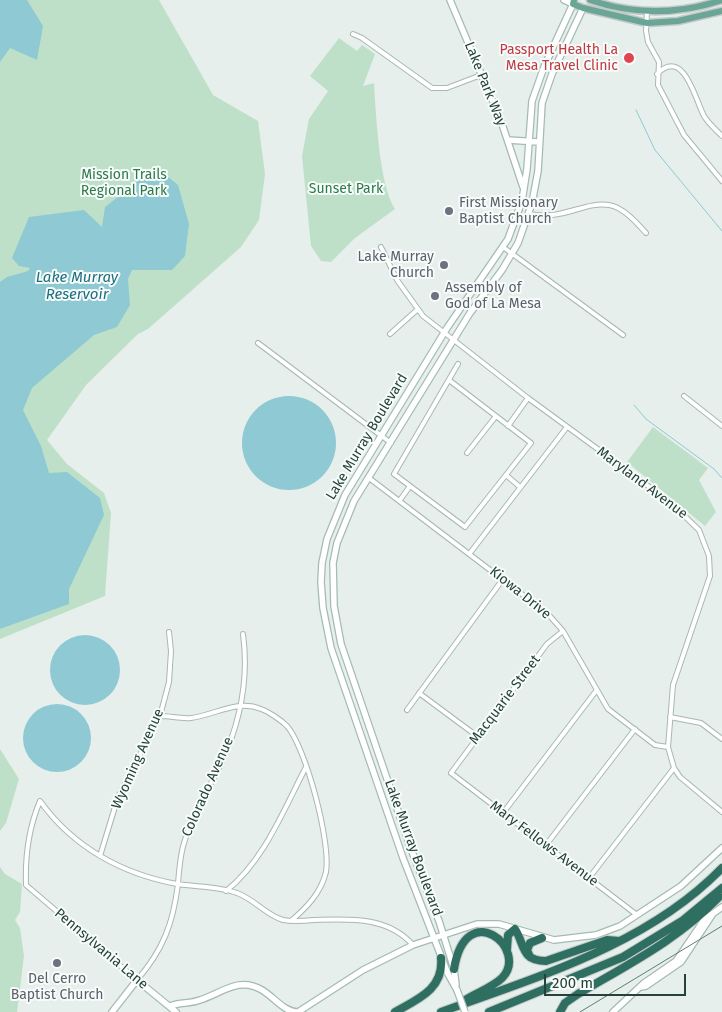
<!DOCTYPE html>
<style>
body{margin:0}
#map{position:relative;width:722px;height:1012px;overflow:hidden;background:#e6efeb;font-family:"Fira Sans",sans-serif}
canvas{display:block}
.scale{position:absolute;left:544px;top:974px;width:142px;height:22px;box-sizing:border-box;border:2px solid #24423a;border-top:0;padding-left:6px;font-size:15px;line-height:18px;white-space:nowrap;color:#24423a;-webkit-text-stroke:4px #f7fbf9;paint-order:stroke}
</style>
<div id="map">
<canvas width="722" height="1012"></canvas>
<div class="scale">200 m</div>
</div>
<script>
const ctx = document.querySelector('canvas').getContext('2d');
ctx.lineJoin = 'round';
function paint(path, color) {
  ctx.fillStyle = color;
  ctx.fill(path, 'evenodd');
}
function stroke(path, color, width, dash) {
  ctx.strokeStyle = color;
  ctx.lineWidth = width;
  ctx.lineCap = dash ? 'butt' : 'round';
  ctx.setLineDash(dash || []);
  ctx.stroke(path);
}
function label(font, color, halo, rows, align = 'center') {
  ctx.font = font + ' "Fira Sans",sans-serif';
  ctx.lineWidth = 4;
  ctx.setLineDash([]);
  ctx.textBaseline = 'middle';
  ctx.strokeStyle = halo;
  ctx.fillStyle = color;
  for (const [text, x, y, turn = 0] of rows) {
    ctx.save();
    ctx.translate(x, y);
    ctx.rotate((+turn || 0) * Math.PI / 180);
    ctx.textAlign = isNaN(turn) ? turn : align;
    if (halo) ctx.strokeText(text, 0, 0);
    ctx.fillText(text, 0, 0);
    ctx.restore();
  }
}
paint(new Path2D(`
 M0,0H159L213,95L258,121L265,174L259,220L241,247L148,329L138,334L86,385L47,440L67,464L104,493L111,513L105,596L0,639Z
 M339,38L357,51L362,45L375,54L363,86L374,83C376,114 379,185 395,209L355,238L331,262L321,261L311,246L302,156L309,119L328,91L310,76Z
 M653,427L708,468L699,480L716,512L705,526L627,462Z
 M0,665V749L19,779L6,823L0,831Z
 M0,867L5,874L22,884L20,912L15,920L20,928L24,956L17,1012H0Z`), '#bfe0c8');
paint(new Path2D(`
 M0,0H27L43,26L37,60L10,48L0,62Z
 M156,167L178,185L189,224L185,256L172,270H132L128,279L130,305L117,327L94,335L32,388L23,410L41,446L49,473L67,472L100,498L104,515L69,589V604L0,629V282L7,277L28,271L30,268L19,266L12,258L29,217L84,210L102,227L105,207Z
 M242 443a47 47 0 1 1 94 0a47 47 0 1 1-94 0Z
 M50 670a35 35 0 1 1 70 0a35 35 0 1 1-70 0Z
 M23 738a34 34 0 1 1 68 0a34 34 0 1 1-68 0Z`), '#8ec9d4');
stroke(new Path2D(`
 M636,110L655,150L722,231
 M634,405L646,419L714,469L722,478`), '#8ec9d4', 1);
const street = new Path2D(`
 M647,12L646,31L648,42L659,62L658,85L684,135L722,181
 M353,34L362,38L432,88H447L481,75
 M657,74C684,47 695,99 704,116C708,123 716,130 722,136
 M529,214C562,221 585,201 609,205C623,207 637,223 646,233
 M381,247L397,280L423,316L528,398L670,502L699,530L709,556L710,576L673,685L668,747L674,768L680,777L722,812
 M503,247L623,335
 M390,334L418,309
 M258,343L391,443
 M684,396L722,426
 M508,426L528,398
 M467,453L496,416
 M506,475L520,487
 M369,478L548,614L563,631L608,709L655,745L668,747
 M410,486L465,527L531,443L449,380
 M400,500L410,486L394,474L458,364
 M470,553L567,427
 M563,631L547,644L451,773L637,915
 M243,634C249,678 240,723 221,764C208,790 192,815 184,843C180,856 179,870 178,884C173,924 163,950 137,980L26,885C25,857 29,827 40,801C73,847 122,874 177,884C196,887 219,886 237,893C254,899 266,915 283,920C293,922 304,921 314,920C350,919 387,916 413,945
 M419,693L477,736
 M407,710L503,579
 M160,716C170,716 181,719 191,718C215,715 237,699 261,709C269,712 281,720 287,726C306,748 331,842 326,872C321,893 307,907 291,921
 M670,717L701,723L722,739
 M503,813L596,691
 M546,845L635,729
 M100,856L118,797L160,716L169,682L171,651L169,632
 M589,878L674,768
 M226,891C264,861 284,809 306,767`);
const secondary = new Path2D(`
 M450,0L501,121L523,187
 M508,140L539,142
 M456,985L454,969L439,921L411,849L341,644L334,606L333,563L337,543L354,501L470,313L502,270L518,243L532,203L538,171L542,103L552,74L583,8
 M641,987L646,986L681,962L712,915
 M457,990L448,974L403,858L331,648L323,608L321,582L322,563L327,539L345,495L447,328L508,239L522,201L527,169L532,101L544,67L573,4L564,0
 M170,1006C180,1002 190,1004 200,1000C222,993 239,976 262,990C274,997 284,1012 298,1012L363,970L413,945L477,924H499L554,940L596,935L620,926L681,886L722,848
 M112,1012L137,980L176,1012
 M613,1012L644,983L676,961L704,920L722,907`);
const primary = new Path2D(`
 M574,0L573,4L583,8L647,23L678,21L722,11
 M590,0C634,15 677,15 722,0`);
const highway = new Path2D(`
 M507,949L508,935L515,929C525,945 521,961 546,961L607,940L619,941
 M530,957L527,950L530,943L542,938
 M454,969C466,896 530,949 502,978C492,988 475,993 462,1002
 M395,1012C418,999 444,989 441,958
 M441,1012C539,976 647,945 722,868
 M489,1012L623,957L682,921L722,888
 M560,1012L565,1003L578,994C627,965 679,939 719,897`);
stroke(street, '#a8b8b2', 6);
stroke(secondary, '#a4bbb3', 8);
stroke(primary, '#c2cac8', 9);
stroke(highway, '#c2cac8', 10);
stroke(street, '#fff', 4);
stroke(secondary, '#fff', 5.5);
stroke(primary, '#6aa596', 6);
stroke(highway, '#2f6f62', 8);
stroke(new Path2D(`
 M580,1012L722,926`), '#5f7d75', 1);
const secondaryBridge = new Path2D(`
 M457,990L465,1012`);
stroke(secondaryBridge, '#a4bbb3', 8, []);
stroke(secondaryBridge, '#fff', 5.5);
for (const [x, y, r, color] of [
 [629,58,6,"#e0444e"],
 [449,211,5,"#6b7280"],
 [444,265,5,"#6b7280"],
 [435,296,5,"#6b7280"],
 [57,963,5,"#6b7280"]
]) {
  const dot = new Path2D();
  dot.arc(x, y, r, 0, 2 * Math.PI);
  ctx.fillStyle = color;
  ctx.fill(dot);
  stroke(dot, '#f7fbf9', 2);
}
label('14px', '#be3a42', '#f7fbf9', [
 ["Passport Health La",618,50],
 ["Mesa Travel Clinic",618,66]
], 'right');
label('14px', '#24423a', '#f7fbf9', [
 ["Lake Park Way",485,84,68],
 ["Lake Murray Boulevard",367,437,-59],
 ["Maryland Avenue",642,483,37],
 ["Kiowa Drive",520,593,39],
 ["Macquarie Street",505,700,-53],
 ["Wyoming Avenue",138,759,-66],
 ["Colorado Avenue",208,787,-66],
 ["Mary Fellows Avenue",544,844,37],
 ["Lake Murray Boulevard",413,848,70],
 ["Pennsylvania Lane",101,949,40]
]);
label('14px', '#2d7a4b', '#f7fbf9', [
 ["Mission Trails",124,175],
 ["Regional Park",124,191],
 ["Sunset Park",346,189]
]);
label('14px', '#5b616d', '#f7fbf9', [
 ["First Missionary",459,203],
 ["Baptist Church",459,219],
 ["Lake Murray",434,257,"right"],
 ["Church",434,273,"right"],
 ["Assembly of",445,288],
 ["God of La Mesa",445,304],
 ["Del Cerro",57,979,"center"],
 ["Baptist Church",57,995,"center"]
], 'left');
label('italic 15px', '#1c6f80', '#f7fbf9', [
 ["Lake Murray",77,278],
 ["Reservoir",77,295]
]);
</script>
